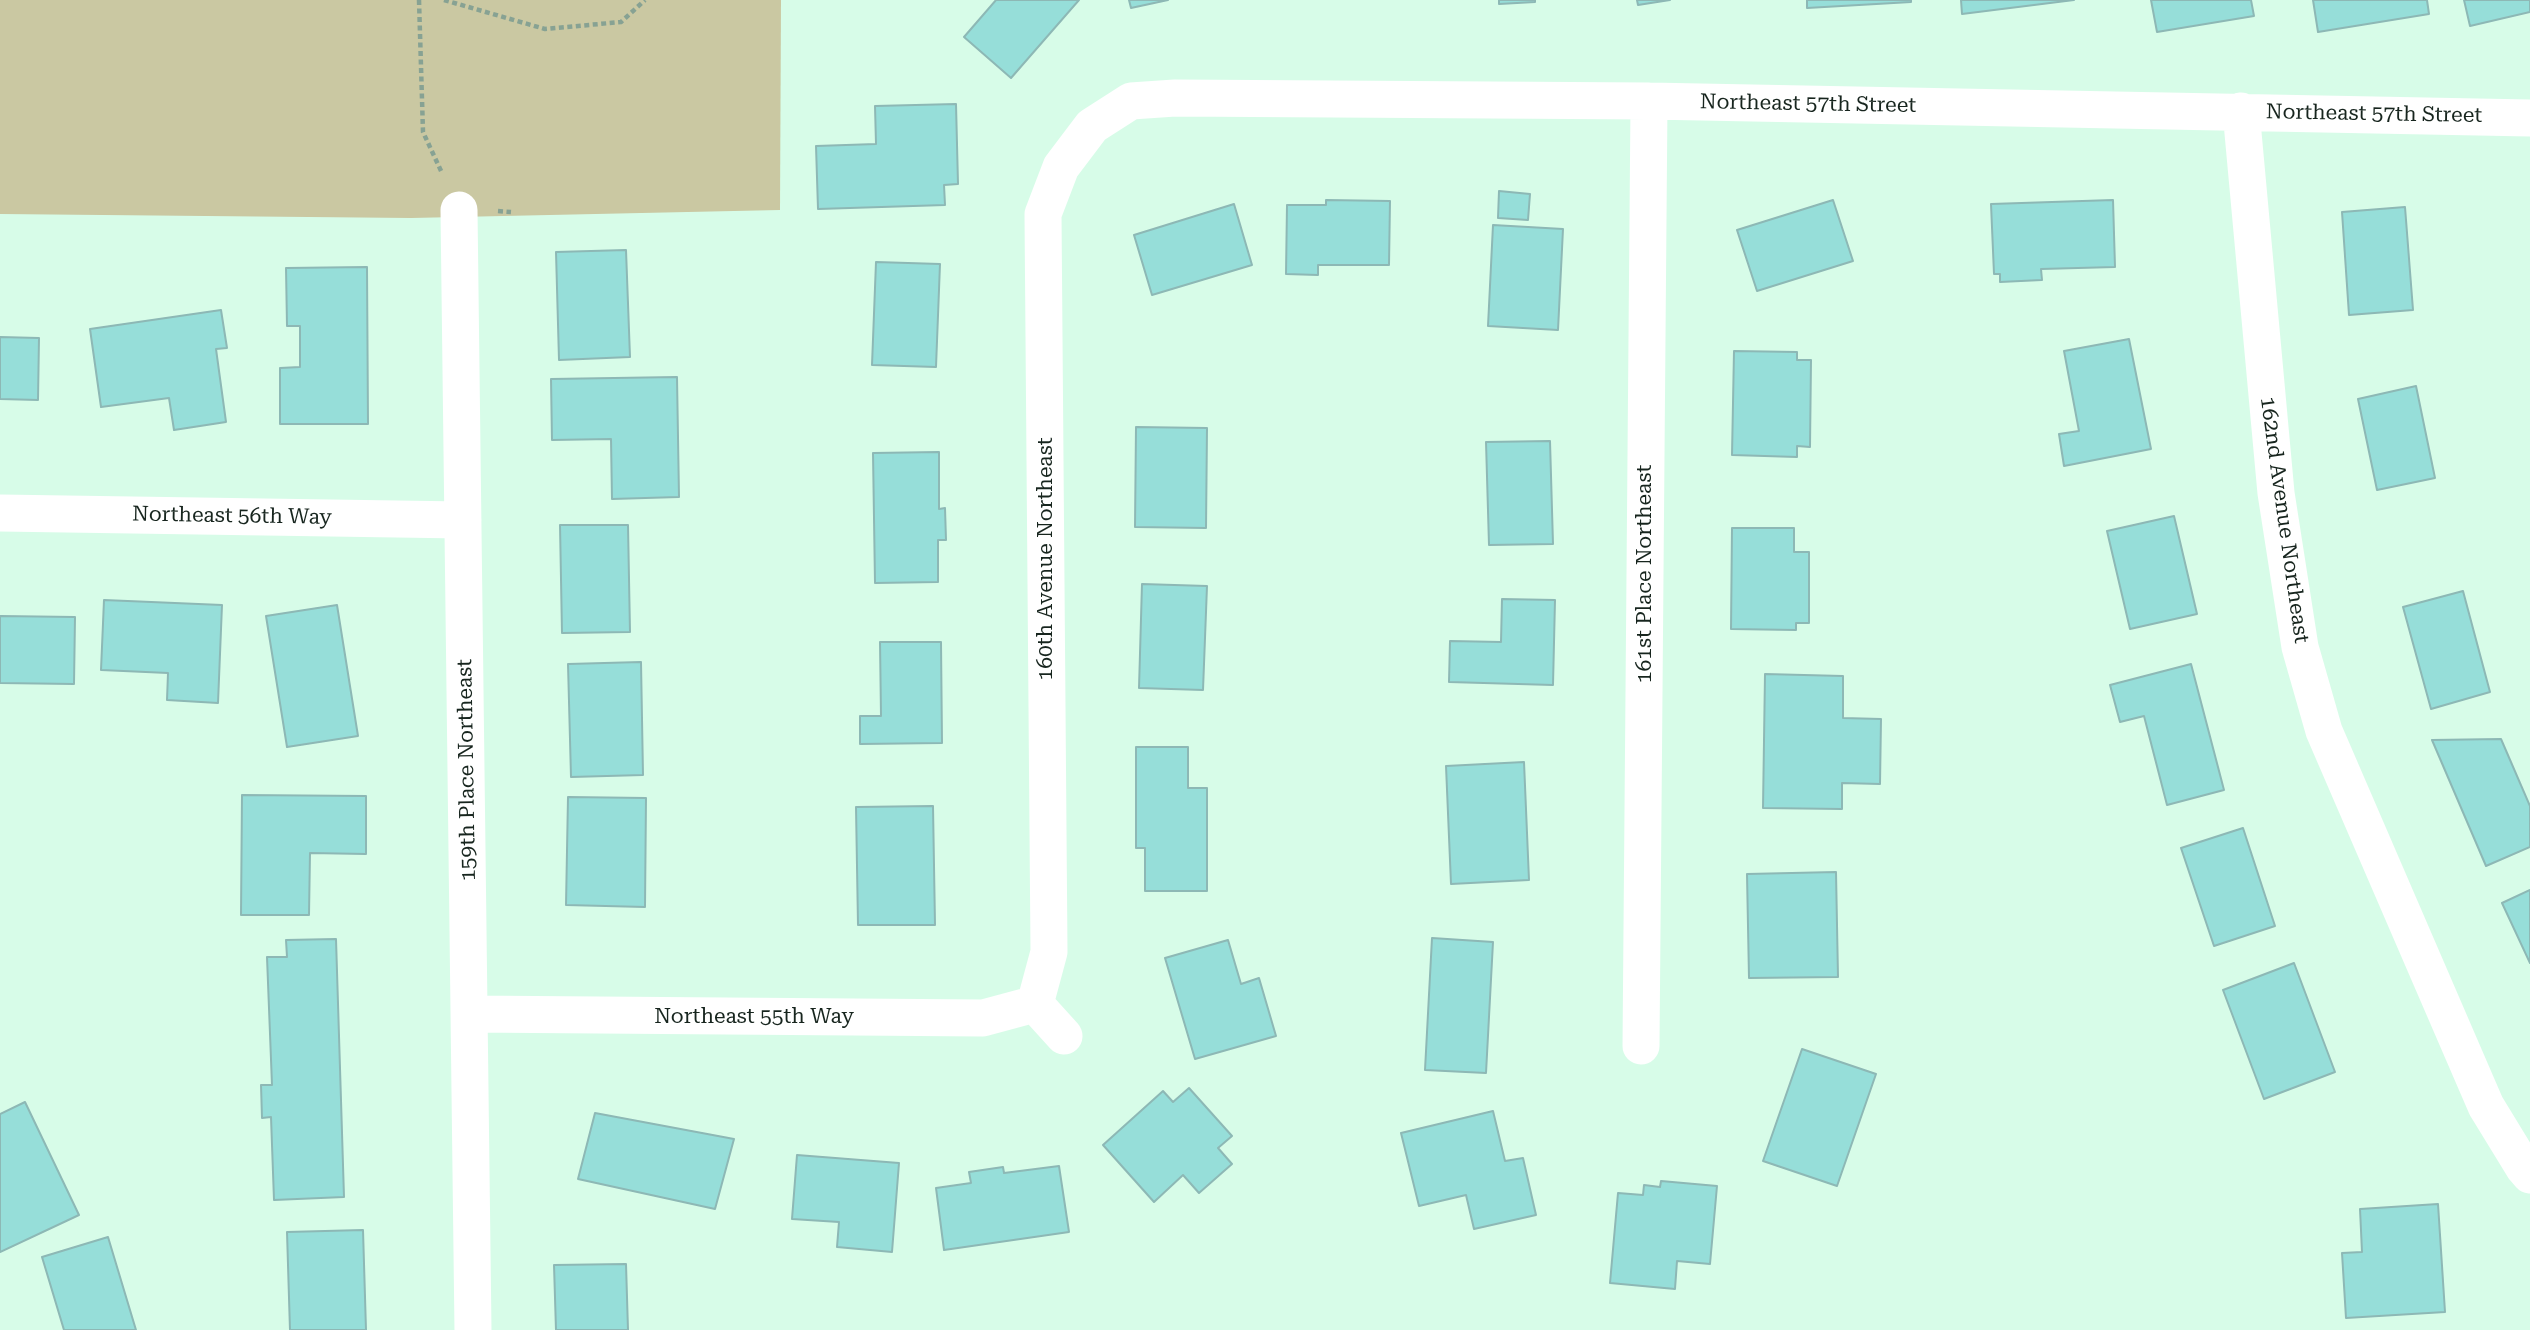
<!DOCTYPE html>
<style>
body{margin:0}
canvas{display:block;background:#d7fce8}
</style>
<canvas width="2530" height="1330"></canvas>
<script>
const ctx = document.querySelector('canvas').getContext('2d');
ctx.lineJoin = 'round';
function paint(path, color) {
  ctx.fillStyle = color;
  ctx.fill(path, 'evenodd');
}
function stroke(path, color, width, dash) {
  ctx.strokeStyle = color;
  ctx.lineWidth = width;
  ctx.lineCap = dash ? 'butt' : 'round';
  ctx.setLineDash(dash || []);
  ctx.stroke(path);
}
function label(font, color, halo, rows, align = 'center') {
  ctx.font = font + ' "Roboto Serif",serif';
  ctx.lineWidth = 7;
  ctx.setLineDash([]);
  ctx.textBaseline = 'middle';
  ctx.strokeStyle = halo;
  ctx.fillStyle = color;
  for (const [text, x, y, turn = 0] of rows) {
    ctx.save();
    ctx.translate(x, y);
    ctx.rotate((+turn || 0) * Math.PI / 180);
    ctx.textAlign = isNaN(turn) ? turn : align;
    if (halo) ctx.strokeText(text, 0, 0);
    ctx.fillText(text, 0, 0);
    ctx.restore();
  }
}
paint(new Path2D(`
 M0,0H781L780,210L411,218L0,214Z`), '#cac8a2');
const building = new Path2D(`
 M996,0H1079L1011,78L964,37Z
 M1129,0H1168L1131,8Z
 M1499,0H1535V2L1499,4Z
 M1637,0H1670L1638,5Z
 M1807,0H1911V2L1807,8Z
 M1961,0H2074L1962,14Z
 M2151,0H2251L2254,16L2157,32Z
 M2313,0H2427L2429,14L2318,32Z
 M2464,0H2530V12L2470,26Z
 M956,104L958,184L944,185L945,205L818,209L816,146L876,144L875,106Z
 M1499,191L1530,194L1528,220L1498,218Z
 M1326,200L1390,201L1389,265H1318V275L1286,274L1287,205H1326Z
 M1833,200L1853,261L1757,291L1737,230Z
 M2113,200L2115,267L2041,269L2042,280L2000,282V274H1994L1991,204Z
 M1234,204L1252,265L1152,295L1134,235Z
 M2405,207L2413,310L2349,315L2342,212Z
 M1493,225L1563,229L1558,330L1488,326Z
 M626,250L630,357L559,360L556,252Z
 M876,262L940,264L936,367L872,365Z
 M367,267L368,424H280V368L300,367V326H287L286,268Z
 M221,310L227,348L216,349L226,422L174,430L169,398L101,407L90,329Z
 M0,337L39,338L38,400L0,399Z
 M2129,339L2151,449L2064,466L2059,434L2079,431L2064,351Z
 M1734,351L1797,352V360H1811L1810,447L1797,446V457L1732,455Z
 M677,377L679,497L612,499L611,439L552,440L551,379Z
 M2416,386L2435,478L2377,490L2358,399Z
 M1136,427L1207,428L1206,528L1135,527Z
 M1550,441L1553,544L1489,545L1486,442Z
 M939,452V509L945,508L946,540H938V582L875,583L873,453Z
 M2174,516L2197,614L2130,629L2107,531Z
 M560,525H628L630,632L562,633Z
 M1732,528H1794V552H1809V623H1796V630L1731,629Z
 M1142,584L1207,586L1203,690L1139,688Z
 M2463,591L2490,692L2431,709L2403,607Z
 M1502,599L1555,600L1553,685L1449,682L1450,641L1501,642Z
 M104,600L222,605L218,703L167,700L168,673L101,670Z
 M337,605L358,736L287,747L266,616Z
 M0,616L75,617L74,684L0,683Z
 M880,642H941L942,743L860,744V716H881Z
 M641,662L643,775L571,777L568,664Z
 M2191,664L2224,790L2167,805L2144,716L2120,722L2110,685Z
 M1765,674L1843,676V718L1881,719L1880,784L1842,783V809L1763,808Z
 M2501,739L2530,806V847L2486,866L2432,740Z
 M1136,747H1188V788H1207V891H1145V848H1136Z
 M1524,762L1529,880L1451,884L1446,766Z
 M242,795L366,796V854L310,853L309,915H241Z
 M568,797L646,798L645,907L566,905Z
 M933,806L935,925H858L856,807Z
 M2243,828L2275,926L2214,946L2181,848Z
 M1836,872L1838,977L1749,978L1747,874Z
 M2530,890V963L2502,903Z
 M1432,938L1493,942L1486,1073L1425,1070Z
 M336,939L344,1197L274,1200L271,1117L262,1118L261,1085H272L267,957H287L286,940Z
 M1228,940L1241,984L1259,978L1276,1036L1195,1059L1165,958Z
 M2294,963L2335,1072L2264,1099L2223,990Z
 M1802,1049L1876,1074L1837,1186L1763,1161Z
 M1189,1088L1232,1136L1218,1148L1232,1164L1199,1193L1183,1175L1154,1202L1103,1145L1163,1091L1173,1102Z
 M25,1102L79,1215L0,1252V1114Z
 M1493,1111L1505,1161L1523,1158L1536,1215L1474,1229L1466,1195L1419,1206L1401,1133Z
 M595,1113L734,1139L715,1209L578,1179Z
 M797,1155L899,1163L892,1252L837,1247L839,1222L792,1219Z
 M1059,1166L1069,1232L944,1250L936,1188L971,1183L969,1172L1003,1167L1004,1173Z
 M1661,1181L1717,1186L1710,1264L1677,1261L1675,1289L1610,1283L1618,1193L1643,1195L1644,1185L1660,1187Z
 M2438,1204L2445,1312L2346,1318L2342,1253L2362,1252L2360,1209Z
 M363,1230L366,1330H290L287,1232Z
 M108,1237L136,1330H64L42,1257Z
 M626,1264L628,1330H556L554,1265Z`);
paint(building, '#96ded9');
stroke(building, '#8db8b5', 2);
stroke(new Path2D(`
 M419,0L423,132L442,173
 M444,0L545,29L621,22L645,0
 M498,211L511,212`), '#87a293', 4.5, [5, 3.5]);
stroke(new Path2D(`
 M2241,111L2276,493L2300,647L2324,731L2486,1106L2524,1168L2530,1175
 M459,210L473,1330
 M0,513L463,520
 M1035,1004L1049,952L1043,214L1061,167L1092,126L1131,101L1175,98L1649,101L2530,118
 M1035,1004L1064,1036
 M470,1014L983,1018L1035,1004
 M1641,1046L1649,101`), '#fff', 37);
label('21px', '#17251e', '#fff', [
 ["Northeast 57th Street",1808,104,1],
 ["Northeast 57th Street",2374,114,1],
 ["Northeast 56th Way",232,516,1],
 ["162nd Avenue Northeast",2284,520,82],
 ["160th Avenue Northeast",1046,559,-90],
 ["161st Place Northeast",1645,574,-90],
 ["159th Place Northeast",467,770,-91],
 ["Northeast 55th Way",754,1017]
]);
</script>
